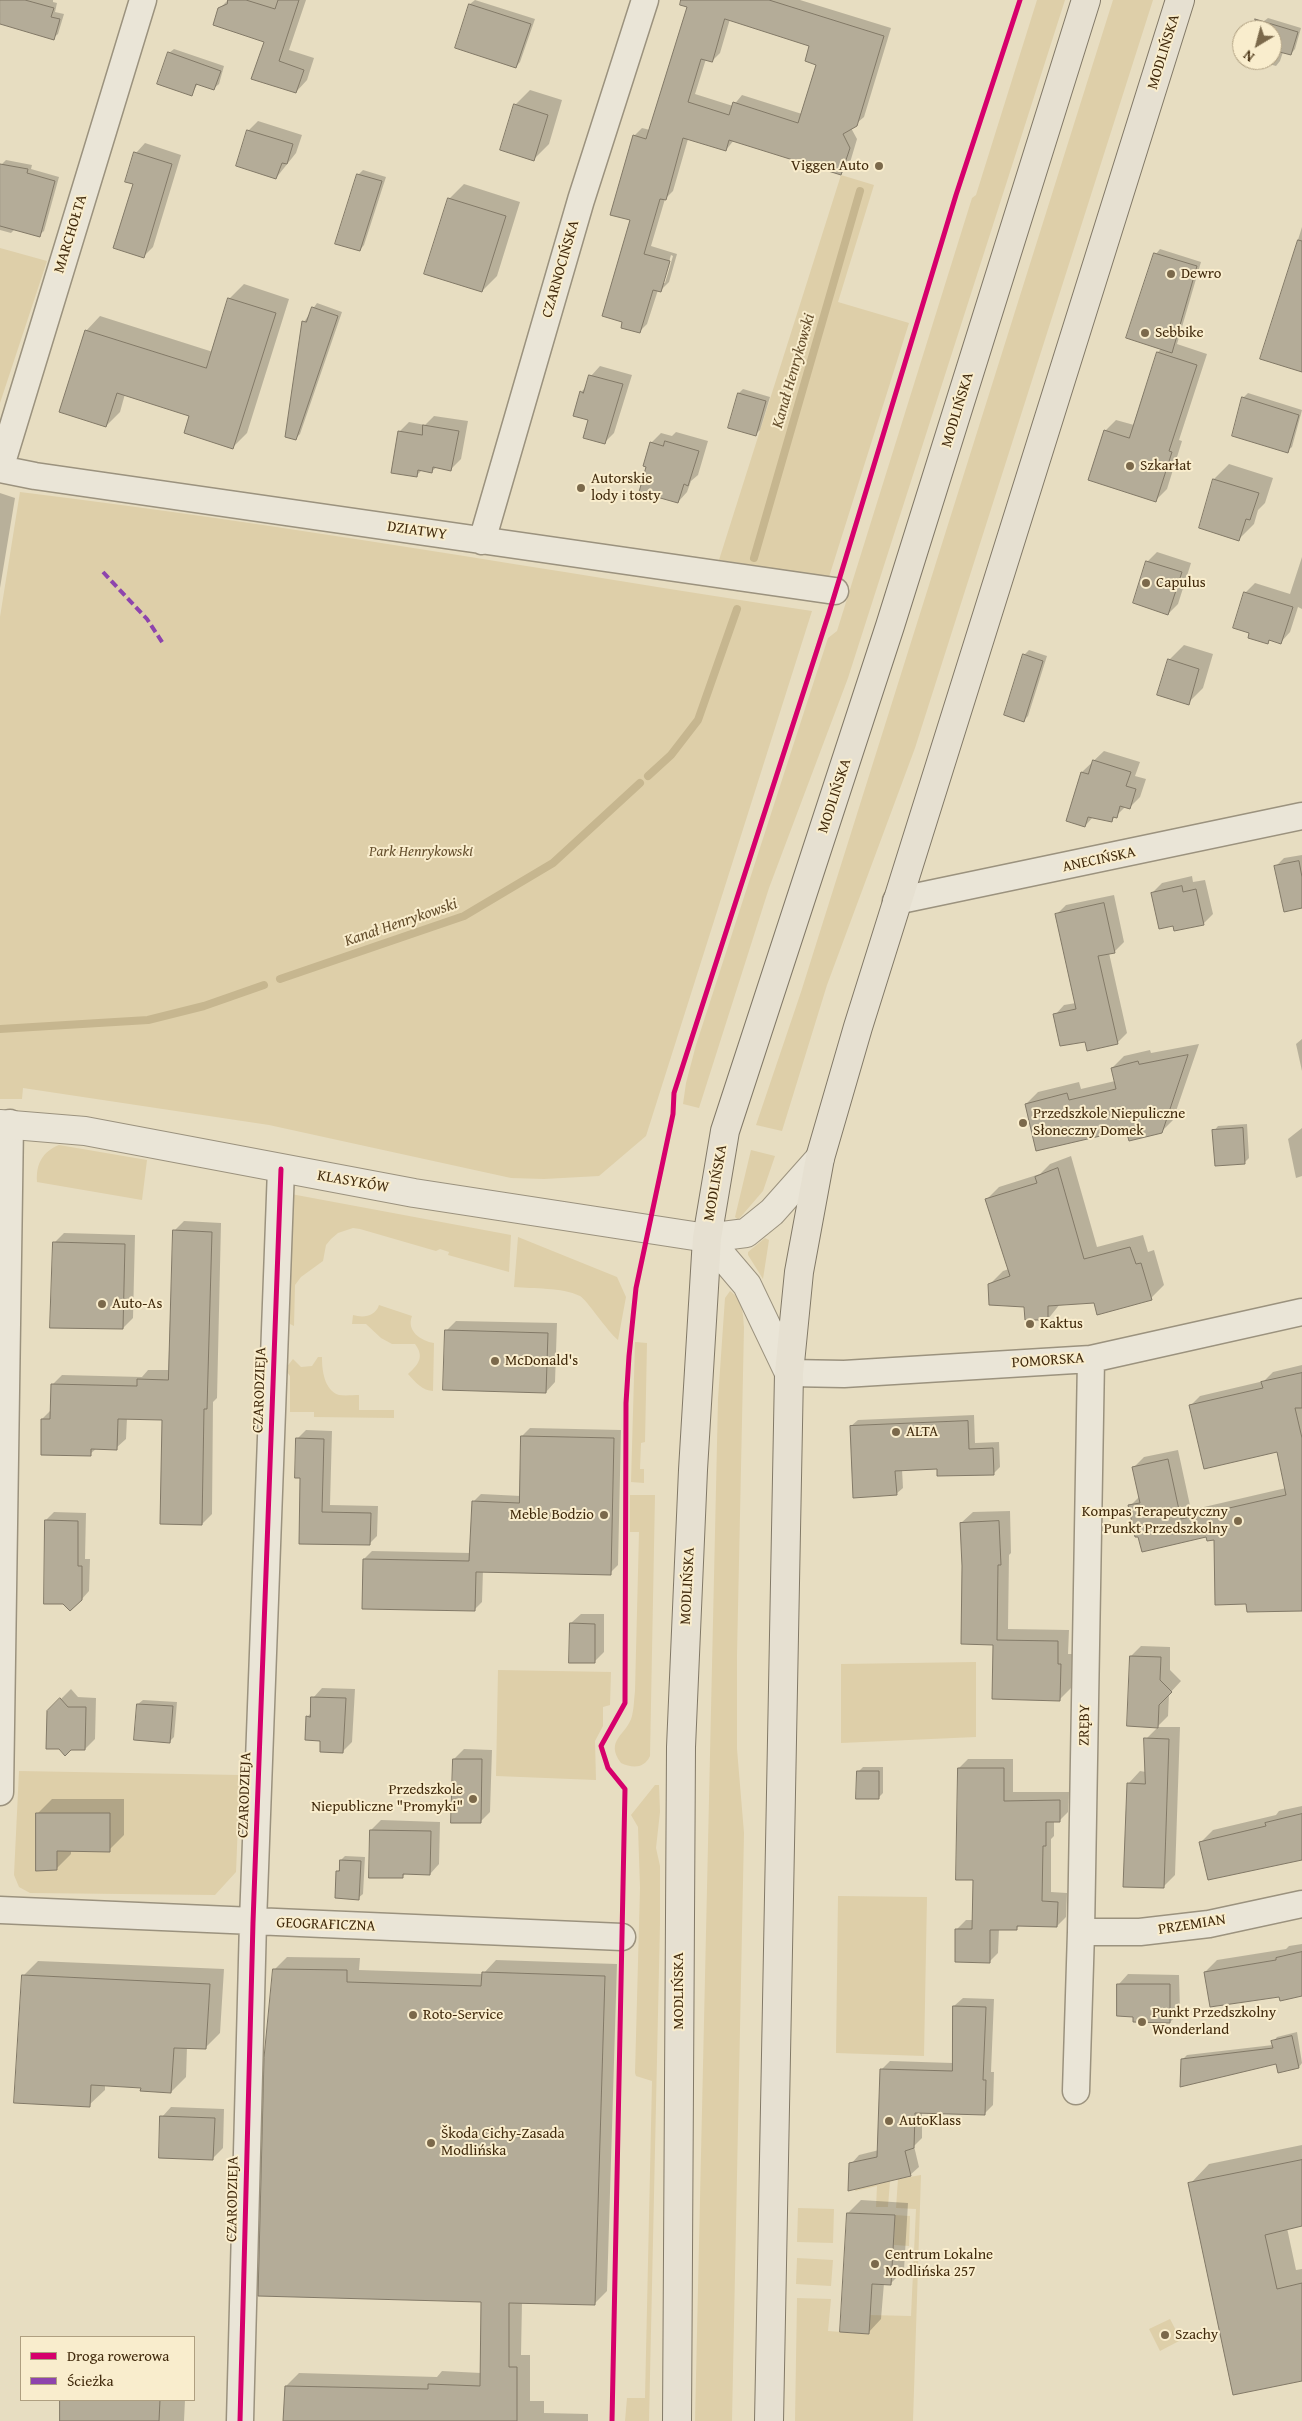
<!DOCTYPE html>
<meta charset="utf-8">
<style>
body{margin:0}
#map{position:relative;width:1302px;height:2421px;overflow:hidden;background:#e7ddc1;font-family:"Gentium Book Plus",serif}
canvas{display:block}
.legend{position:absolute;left:20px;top:2336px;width:175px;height:65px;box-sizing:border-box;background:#f9edcd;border:1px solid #af9f80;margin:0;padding:6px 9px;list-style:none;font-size:15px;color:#412a0c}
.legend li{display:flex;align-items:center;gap:10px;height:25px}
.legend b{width:25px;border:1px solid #af9f80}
.north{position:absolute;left:1232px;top:20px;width:50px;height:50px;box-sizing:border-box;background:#f9edcd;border:1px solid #af9f80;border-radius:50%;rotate:217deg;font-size:14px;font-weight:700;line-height:20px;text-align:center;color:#412a0c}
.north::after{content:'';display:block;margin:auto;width:18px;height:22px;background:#7b694b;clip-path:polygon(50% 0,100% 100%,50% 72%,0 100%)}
</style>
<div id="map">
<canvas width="1302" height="2421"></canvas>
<ul class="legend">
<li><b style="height:6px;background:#d6006c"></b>Droga rowerowa</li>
<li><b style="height:6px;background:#8e44ad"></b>Ścieżka</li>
</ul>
<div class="north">N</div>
</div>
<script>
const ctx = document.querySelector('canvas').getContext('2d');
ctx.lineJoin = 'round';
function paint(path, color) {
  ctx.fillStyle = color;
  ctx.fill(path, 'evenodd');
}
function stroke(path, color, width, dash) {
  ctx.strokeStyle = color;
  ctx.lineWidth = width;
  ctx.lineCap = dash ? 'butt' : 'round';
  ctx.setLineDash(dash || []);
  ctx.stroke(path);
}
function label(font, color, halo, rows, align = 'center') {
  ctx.font = font + ' "Gentium Book Plus",serif';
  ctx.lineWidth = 4;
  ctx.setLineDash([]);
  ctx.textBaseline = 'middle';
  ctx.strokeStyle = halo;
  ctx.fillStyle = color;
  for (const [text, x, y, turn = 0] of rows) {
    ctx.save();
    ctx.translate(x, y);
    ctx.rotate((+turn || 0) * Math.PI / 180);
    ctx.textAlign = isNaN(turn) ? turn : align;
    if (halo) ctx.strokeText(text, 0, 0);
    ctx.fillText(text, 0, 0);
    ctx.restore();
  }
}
paint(new Path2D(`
 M1037,0H1065L848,678L769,888L699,1108L683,1104L686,1083L696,1045L828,638L837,631L972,198L976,195Z
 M1113,0H1153L915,748L827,985L782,1131L756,1125L801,992Z
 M841,175L874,185L838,302L909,323L829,577L719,560Z
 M0,248L47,261L0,403Z
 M20,492C285,524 548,571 812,611L646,1136L599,1176L544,1179L511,1178L269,1125L23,1088L22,1099H0V617Z
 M59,1145L147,1160L142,1200L37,1182C36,1164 42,1152 59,1145Z
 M751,1150L775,1156L763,1191L738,1220L735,1217Z
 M291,1194L511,1235L509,1272L448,1255L449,1252L440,1249L436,1251L360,1229L353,1228L338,1233L331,1239L326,1245L323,1261L301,1277L295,1285L294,1326L290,1324L286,1313Z
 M518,1237L617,1277L626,1297L618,1340C607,1331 587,1300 580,1296C561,1287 534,1289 514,1287Z
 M765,1238L769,1240L763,1279L748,1255V1252Z
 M730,1291C743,1300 743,1313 744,1327L737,1655V1749L744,1833L732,2421H695L718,1399L725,1298Z
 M379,1305L412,1316C406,1331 421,1341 434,1343L433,1391C423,1391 415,1382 408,1374C418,1365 425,1357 415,1344H392L381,1338L366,1324H352L353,1315C363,1318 375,1317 379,1305Z
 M635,1342L647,1343L645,1442L641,1443L640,1469H644V1483L631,1482Z
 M318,1357H322C322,1370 324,1390 339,1395C345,1396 354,1395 359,1395V1410H394V1418L314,1417V1412H290V1376L285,1369L293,1359L301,1367L312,1366Z
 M630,1495H655L650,1756C644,1769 632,1768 621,1763C604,1740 627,1735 632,1716C634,1708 634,1699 635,1691L639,1532H630Z
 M976,1662V1737L841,1743V1664Z
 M498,1670L611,1672L610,1705L603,1707V1726L595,1741L596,1780L496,1776Z
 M19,1771L240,1775L236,1872L215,1895L30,1893L19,1887L14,1875Z
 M655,1785H659L660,1812L656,1848L660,1866V1923L649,2421H625L627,2398H645L652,2081L636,2076L635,2073L640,1888L638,1827L631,1815Z
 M838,1896L927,1897L924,2056L836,2053Z
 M921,2175L913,2421H795L797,2298L831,2299L828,2331L869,2334L870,2315L911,2316L916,2209L896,2208L898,2179Z
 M890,2181L888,2207H876L877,2186L855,2191L856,2189Z
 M798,2208L834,2209L833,2243L797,2242Z
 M895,2215L910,2216L909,2246L894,2245Z
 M797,2258L833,2260L831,2286L796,2284Z
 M1170,2319L1181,2340L1160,2351L1149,2329Z`), '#decfa9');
paint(new Path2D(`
 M0,0H53V2L57,3L55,12L64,14L58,34L53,38L0,23Z
 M228,0H306L289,50L314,58L307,80L296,92L265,41L219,9Z
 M475,0L535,19L520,62L516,67L456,47L470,4Z
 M690,0H800L891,28L864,117L851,128L857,139L849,166L841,174L734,140L726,150L688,139L673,191L665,199L651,246L677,254L669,282L661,290H658L647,324L639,332L632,220L634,136L642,128L650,130ZM730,19L811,45L818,64L802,114L742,95L733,106L695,94L706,59L712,61L720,53ZM671,255L673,256L665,283H663Z
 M1268,18L1301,28L1295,49L1291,54L1283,52L1280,61L1276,66L1255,60H1272V30H1261L1263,22Z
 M174,49L224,66L219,84L214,88L198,83L192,94L169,53Z
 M530,90L562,100L549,144L534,159L515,105Z
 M258,121L302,135L296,153L276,178L248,131Z
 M145,143L181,155L153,247L144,256L136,153Z
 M6,160L32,165L31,169L59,177L44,231L39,235L15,229L11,233L0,230V171L2,164Z
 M363,170L386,177L364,245L360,250L337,243L359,174Z
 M464,184L520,202L497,276L482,291L449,199Z
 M1302,227V371L1261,358Z
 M1160,249L1201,262L1177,344L1207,354L1179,440L1182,441L1167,489L1156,500L1105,431L1116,420L1134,425L1158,352L1162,348L1156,254Z
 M244,284L289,299L247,433L233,447L191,415L125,394L120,412L106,426L86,331L100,316L213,352L229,299Z
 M317,303L342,312L300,434L296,438L304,322Z
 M600,366L632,375L614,433L604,443L590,419L581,392L586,387L591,376Z
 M743,389L770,397L760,430L756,434L739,393Z
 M1248,393L1302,410L1292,447L1287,451L1234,435L1244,397Z
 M434,416L468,421L461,459L451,469L437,467L432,471L422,470L416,476L399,432L409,422L425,425Z
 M676,432L708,441L698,475L691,481L687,492L678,502L648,466L651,443L661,433L672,436Z
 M1229,464L1273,478L1265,503L1258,510L1254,524L1239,539L1201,527L1214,479Z
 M0,493L15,498L0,588Z
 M1157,552L1191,563L1178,604L1168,614L1147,562Z
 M1302,557V609L1298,607L1290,632L1281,642L1271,639L1268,642L1251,632L1245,593L1255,583L1290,594Z
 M1184,645L1213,654L1203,688L1188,703L1169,660Z
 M1029,650L1047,656L1028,716L1023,721L1024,655Z
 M1104,751L1140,762L1135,776L1146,779L1140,797L1130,807L1126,806L1111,821L1093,817L1085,826L1082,772Z
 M1302,855V907L1275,867L1284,858Z
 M1192,876L1193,882L1205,880L1213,914L1203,924L1173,925L1152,893L1162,883Z
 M1114,895L1124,942L1114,952L1109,953L1127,1033L1117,1043L1086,1040L1055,1015L1064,1005L1076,1003L1057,914L1066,905Z
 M1302,1039V1071L1296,1044Z
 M1199,1044L1173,1120L1161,1132L1127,1128L1026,1104L1038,1092L1079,1082L1081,1089L1115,1081L1112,1068L1124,1056L1150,1050L1151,1053Z
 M1247,1124L1249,1158L1245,1162L1214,1131L1218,1126Z
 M1302,1128V1176L1296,1178L1288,1139Z
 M1071,1156L1097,1247L1143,1235L1148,1252L1154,1250L1164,1285L1151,1298L1060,1304L1048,1319L990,1284L1003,1271L1009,1269L986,1200L999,1187L1040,1174L1050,1164Z
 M184,1221L221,1223L217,1398L213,1402L212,1514L202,1524L163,1419L127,1418L126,1439L116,1448H97L90,1454L42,1419L51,1410L52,1385L62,1375L142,1377L148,1370H169L174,1231Z
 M64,1233L135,1235L133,1318L123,1328L54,1243Z
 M456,1321L557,1323L555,1382L546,1392L446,1331Z
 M1302,1365V1610L1248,1602L1215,1538L1130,1506L1140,1496L1134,1467L1144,1457L1178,1450L1191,1510L1286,1488L1278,1450L1190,1406L1200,1396L1264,1381L1273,1372Z
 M974,1415L975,1443L999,1442L1000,1467L993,1474L938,1468L902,1469L903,1488L896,1494L851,1426L858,1420Z
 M530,1428L621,1430L618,1565L610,1573L483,1570L482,1602L474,1610L364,1559L372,1551L471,1553L473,1502L481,1494L521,1496L522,1436Z
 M306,1430L332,1431L330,1505L378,1506L377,1536L369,1544L301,1542L302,1477L298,1438Z
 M1010,1511L1011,1553L1009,1555L1008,1629L1069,1630L1068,1654H1072L1071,1688L1060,1699L995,1644L961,1523L973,1512Z
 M54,1512L86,1513L85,1559H90L89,1591L81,1600L46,1520Z
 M581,1614H604V1652L594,1662L571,1623Z
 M1141,1646L1170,1647V1670L1181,1681L1169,1694L1168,1716L1158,1726L1131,1656Z
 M322,1688L355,1689L352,1742L342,1752L322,1740L307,1717L312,1712L313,1698Z
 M71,1689L78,1697L96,1698L95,1739L85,1749L48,1712Z
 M143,1700L177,1702L174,1737L170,1741L138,1704Z
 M1158,1727H1180L1175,1875L1163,1887L1128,1784L1140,1771L1146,1772V1739Z
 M464,1749L492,1750L490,1812L480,1822L454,1759Z
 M968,1759H1013V1792H1069L1068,1812L1059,1821H1054V1836L1051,1839V1892L1067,1893L1066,1917L1057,1926L1020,1925L1016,1929H999L998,1953L989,1962L957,1929L966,1920H974L975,1879L959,1768Z
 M863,1767H883V1793L878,1798L858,1772Z
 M52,1799H124V1835L109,1850H71V1854L56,1869L37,1814Z
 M1302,1806V1858L1201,1842L1213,1830L1276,1815L1279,1811Z
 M381,1820L440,1822L439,1864L430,1874L406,1873L402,1877L371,1830Z
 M345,1856L365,1857L363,1894L358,1898L337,1872L340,1869L341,1860Z
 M1302,1944V1994L1280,1995L1205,1972L1217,1960L1286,1949L1289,1946Z
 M287,1957L360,1958L359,1970L483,1974L496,1960L617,1964L607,2291L594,2304L522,2302L521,2355H530V2401H544V2413L588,2414V2421H285L286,2386L299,2373L437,2377L442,2371L481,2373L482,2301L274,1970Z
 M38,1961L224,1969L220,2033L205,2048L187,2047L186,2077L171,2092L142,2086L105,2084V2090L89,2105L23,1976Z
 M1128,1974L1179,1975L1180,2012L1170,2022L1134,2016L1119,1984Z
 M963,1998L994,1999L991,2072H994L993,2105L984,2114L922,2112V2138L914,2146L919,2167L910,2175L851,2164L859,2155L879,2150L881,2070L890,2061L953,2063L954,2006Z
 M1297,2032L1302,2063L1299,2067L1279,2072L1277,2063L1182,2060L1187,2055L1273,2045V2042L1277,2037Z
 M171,2107L224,2109L223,2148L213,2158L162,2117Z
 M1302,2145V2225L1287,2228L1296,2270L1302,2269V2380L1190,2184L1209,2164Z
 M861,2200L908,2203L904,2270L891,2283H884L881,2319L868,2333L848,2213Z
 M62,2400H185L184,2421H61Z`), '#0003');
stroke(new Path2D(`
 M754,558L860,191
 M648,776L671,755L698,720L737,609
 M280,979L464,916L553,863L640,783
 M0,1029L148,1020L204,1006L264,985`), '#c6b68f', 8);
const building = new Path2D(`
 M0,0H25L54,8L51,17L60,19L54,40L0,24Z
 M228,0H246L275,9L278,0H299L279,61L304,70L296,93L251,79L264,42L213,25L218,8L227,4Z
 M681,0H769L884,36L857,126L843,134L850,148L841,175L729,140L726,151L683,138L666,200L660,199L644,254L670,261L661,292L653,290L640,333L621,328L622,322L602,316L630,220L610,215L633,135L646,139L687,7L680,5ZM725,19L809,46L805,61L816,65L798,123L733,102L729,115L688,102L701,59L712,62Z
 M469,4L531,24L516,68L455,48Z
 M1255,19L1298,32L1291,55L1272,50V30H1260Z
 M168,52L221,71L214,90L196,84L192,96L157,84Z
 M514,104L548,115L534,161L500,150Z
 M247,130L293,144L287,164L282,163L276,179L236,166Z
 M134,152L172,164L144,258L113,248L133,184L125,182Z
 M0,164L28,169L27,173L55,181L40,237L0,226Z
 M357,174L382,181L360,251L335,244Z
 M448,198L506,216L482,292L424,274Z
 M1298,240L1302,241V372L1260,359Z
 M1154,253L1197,266L1172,353L1126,338Z
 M228,298L276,313L233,449L184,433L189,416L117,393L106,427L59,412L85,330L206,368Z
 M312,307L338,316L296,440L285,437L302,321L306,322Z
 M1157,352L1197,365L1169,451L1172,452L1156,502L1088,480L1104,430L1129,438Z
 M589,375L623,384L605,444L583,438L588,420L573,416L580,391L583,393Z
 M738,393L766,401L756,436L728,428Z
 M1242,397L1299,415L1288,453L1232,436Z
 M423,425L459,431L451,471L433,467L432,473L418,470L417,477L391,473L398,431L422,435Z
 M665,441L699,451L688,486L684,484L678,503L639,492L646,467L643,466L650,442L663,446Z
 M1213,479L1259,493L1250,520L1246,519L1239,541L1199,528Z
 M1146,561L1182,572L1168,615L1133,603Z
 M1244,592L1293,607L1281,644L1269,640L1268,644L1248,638L1249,633L1233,628Z
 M1023,654L1043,661L1024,722L1004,715Z
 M1168,659L1199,669L1189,705L1157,695Z
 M1093,760L1131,772L1126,786L1136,789L1130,809L1120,806L1117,818L1113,817L1112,822L1088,817L1085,827L1066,821L1081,772L1088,774Z
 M1299,861L1302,877V908L1284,912L1274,866Z
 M1182,886L1183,892L1196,889L1204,925L1174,931L1173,926L1159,929L1151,893Z
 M1104,903L1115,953L1098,956L1118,1044L1087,1051L1085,1042L1060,1046L1053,1014L1076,1009L1055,914Z
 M1188,1055L1162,1133L1129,1141L1126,1130L1036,1151L1025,1104L1067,1093L1069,1100L1116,1089L1111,1068L1138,1061L1139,1064Z
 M1243,1128L1245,1164L1215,1166L1212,1130Z
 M1058,1168L1084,1259L1130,1247L1136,1264L1141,1263L1152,1300L1097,1315L1094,1303L1048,1306V1320H1025L1024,1307L989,1305L988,1284L1010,1276L985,1199L1037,1183L1035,1177Z
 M173,1230L212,1232L207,1409H204L202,1525L160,1524L162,1420L118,1419L117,1450L91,1449V1456L41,1455V1419H50L51,1384L137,1386V1379L168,1380Z
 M53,1242L125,1244L123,1329L50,1328Z
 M445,1330L548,1333L546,1393L443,1390Z
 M1302,1373V1408H1295L1302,1438V1611L1247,1612L1246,1604L1215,1605L1214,1540L1207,1541L1206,1537L1142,1552L1138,1537H1135L1128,1505L1140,1503L1132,1467L1168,1459L1181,1519L1286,1495L1277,1452L1204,1469L1189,1405L1263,1388L1261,1382Z
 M968,1421L969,1449L993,1448L994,1475L937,1476V1469L895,1471L897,1495L853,1498L850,1426Z
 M521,1436L614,1438L611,1575L476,1572L475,1611L362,1609L363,1559L469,1561L472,1501L519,1503Z
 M296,1438L324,1439L322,1512L371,1513L370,1545L299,1544L300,1478H295Z
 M45,1520L78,1521V1566H82V1600L70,1611L63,1604H44Z
 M999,1521L1001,1565H998L997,1640L1058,1641V1664H1061L1060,1701L992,1699L993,1645L961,1644L962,1566L960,1523Z
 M570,1623L595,1624V1663H569Z
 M1130,1656L1161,1657L1160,1680L1172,1692L1159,1705L1158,1728L1127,1726Z
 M311,1697L346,1698L343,1753L320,1752V1741L305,1740L306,1716L310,1717Z
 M60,1698L68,1707H86L85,1750H71L65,1756L59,1749H46L47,1711Z
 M137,1704L173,1706L170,1743L134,1740Z
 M1144,1738L1169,1739L1164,1888L1123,1887L1127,1783L1145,1784Z
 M453,1759H482L481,1823H451Z
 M958,1768H1004V1801L1060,1800V1822H1046V1846H1043L1042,1901L1058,1902L1057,1927L1017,1926V1930H990V1963L955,1962V1929H972L973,1880H956Z
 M857,1771H879V1799H856Z
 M36,1813H110V1852L57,1851V1870L36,1871Z
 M1302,1814V1860L1208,1880L1199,1842L1266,1826L1265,1823Z
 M370,1830L431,1831L430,1875L403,1874V1878H369Z
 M340,1860L361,1861L359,1900L335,1898L336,1871H339Z
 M1302,1952V1996L1280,2001L1279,1997L1210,2007L1204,1972L1276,1960V1958Z
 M273,1969L347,1970V1982L481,1986L482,1972L605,1976L595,2305L509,2303V2367H517V2421H283L285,2386L428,2389V2384L480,2386L481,2302L258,2296L264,2058Z
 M22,1975L210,1984L206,2049L174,2048L171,2093L140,2091L141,2088L91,2085L90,2107L14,2103Z
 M1117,1984H1170V2023L1133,2022V2017L1117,2016Z
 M953,2006L986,2007L983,2080H986L985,2115L915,2113L914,2148L905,2151L911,2176L848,2191L849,2163L877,2157L880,2069L952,2071Z
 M1292,2036L1299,2068L1278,2073L1276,2064L1180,2087L1181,2059L1273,2048L1271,2041Z
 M160,2116L215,2118L213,2160L159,2158Z
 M1302,2160V2226L1265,2235L1277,2289L1302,2283V2381L1233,2395L1188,2183Z
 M847,2213L895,2215L891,2285L872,2284L869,2334L840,2332Z
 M60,2400H160L159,2421H60Z`);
paint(building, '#b4ac98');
stroke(building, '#827967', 1);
const minor = new Path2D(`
 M0,469L35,476L835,591
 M0,469L143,0
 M482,541L581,200L645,0
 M896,901L1302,816
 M789,1373L844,1374L1091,1359L1302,1312
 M0,1792L10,1123
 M0,1910L622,1937
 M1081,1932H1140L1209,1924L1302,1904
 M1076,2091L1081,1932L1091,1359
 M240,2421L253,1922L281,1169`);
const tertiary = new Path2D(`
 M0,1124L85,1131L414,1193L707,1238L746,1233L772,1212L820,1158
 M707,1238L747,1285L789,1373`);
const primary = new Path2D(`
 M677,2421L681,1747L693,1470L707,1238L725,1131L890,626L1086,0
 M769,2421L789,1373L799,1272L820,1158L858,1027L1180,0`);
stroke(minor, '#9b927e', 29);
stroke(tertiary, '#9b927e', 30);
stroke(primary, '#827967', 30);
stroke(minor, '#eae5d7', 26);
stroke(tertiary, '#eae5d7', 28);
stroke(primary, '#e6e0d1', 28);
stroke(new Path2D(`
 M103,572L147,619L164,645`), '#8e44ad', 4, [8, 4]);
stroke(new Path2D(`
 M240,2421L253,1922L281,1169
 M612,2421L625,1789L608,1768L601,1746L625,1703L626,1403L629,1356L636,1288L673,1114L674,1093L829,613L956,195L1020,0`), '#d6006c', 5);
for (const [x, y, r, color] of [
 [879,166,5,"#7b694b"],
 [1171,274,5,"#7b694b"],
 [1145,333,5,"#7b694b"],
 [1130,466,5,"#7b694b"],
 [581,488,5,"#7b694b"],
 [1146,583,5,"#7b694b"],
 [1023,1123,5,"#7b694b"],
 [102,1304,5,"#7b694b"],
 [1030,1324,5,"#7b694b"],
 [495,1361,5,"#7b694b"],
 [896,1432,5,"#7b694b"],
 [604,1515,5,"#7b694b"],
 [1238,1521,5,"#7b694b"],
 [473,1799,5,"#7b694b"],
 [413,2015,5,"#7b694b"],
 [1142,2022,5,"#7b694b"],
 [889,2121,5,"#7b694b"],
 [431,2143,5,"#7b694b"],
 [875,2264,5,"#7b694b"],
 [1165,2335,5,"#7b694b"]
]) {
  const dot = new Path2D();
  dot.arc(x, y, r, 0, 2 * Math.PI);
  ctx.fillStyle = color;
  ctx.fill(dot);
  stroke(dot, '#f9edcd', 2);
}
label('15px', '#412a0c', '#f9edcd', [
 ["MODLIŃSKA",1164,52,-73],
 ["MARCHOŁTA",71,234,-73],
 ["CZARNOCIŃSKA",561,269,-74],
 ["MODLIŃSKA",958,410,-73],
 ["DZIATWY",417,531,8],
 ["MODLIŃSKA",835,796,-72],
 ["ANECIŃSKA",1099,860,-12],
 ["KLASYKÓW",353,1182,10],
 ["MODLIŃSKA",716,1183,-80],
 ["POMORSKA",1048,1361,-4],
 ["CZARODZIEJA",260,1390,-88],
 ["MODLIŃSKA",688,1586,-87],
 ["ZRĘBY",1085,1725,-89],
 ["CZARODZIEJA",245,1795,-88],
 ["GEOGRAFICZNA",326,1925,2],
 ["PRZEMIAN",1192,1925,-9],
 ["MODLIŃSKA",679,1991,-90],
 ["CZARODZIEJA",233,2199,-89]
]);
label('15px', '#412a0c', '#f9edcd', [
 ["Viggen Auto",869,166,"right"],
 ["Dewro",1181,274],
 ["Sebbike",1155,333],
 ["Szkarłat",1140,466],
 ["Autorskie",591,479],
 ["lody i tosty",591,496],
 ["Capulus",1156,583],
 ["Przedszkole Niepuliczne",1033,1114],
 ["Słoneczny Domek",1033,1131],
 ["Auto-As",112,1304],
 ["Kaktus",1040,1324],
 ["McDonald's",505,1361],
 ["ALTA",906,1432],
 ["Kompas Terapeutyczny",1228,1512,"right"],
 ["Punkt Przedszkolny",1228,1529,"right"],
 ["Meble Bodzio",594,1515,"right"],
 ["Przedszkole",463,1790,"right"],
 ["Niepubliczne \"Promyki\"",463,1807,"right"],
 ["Punkt Przedszkolny",1152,2013],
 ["Wonderland",1152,2030],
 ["Roto-Service",423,2015],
 ["AutoKlass",899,2121],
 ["Škoda Cichy-Zasada",441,2134],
 ["Modlińska",441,2151],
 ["Centrum Lokalne",885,2255],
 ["Modlińska 257",885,2272],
 ["Szachy",1175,2335]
], 'left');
label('italic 15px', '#66502e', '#f9edcd', [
 ["Park Henrykowski",421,852]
]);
label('italic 16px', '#654f2d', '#f9edcd', [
 ["Kanał Henrykowski",794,371,-74],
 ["Kanał Henrykowski",401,923,-19]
]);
</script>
